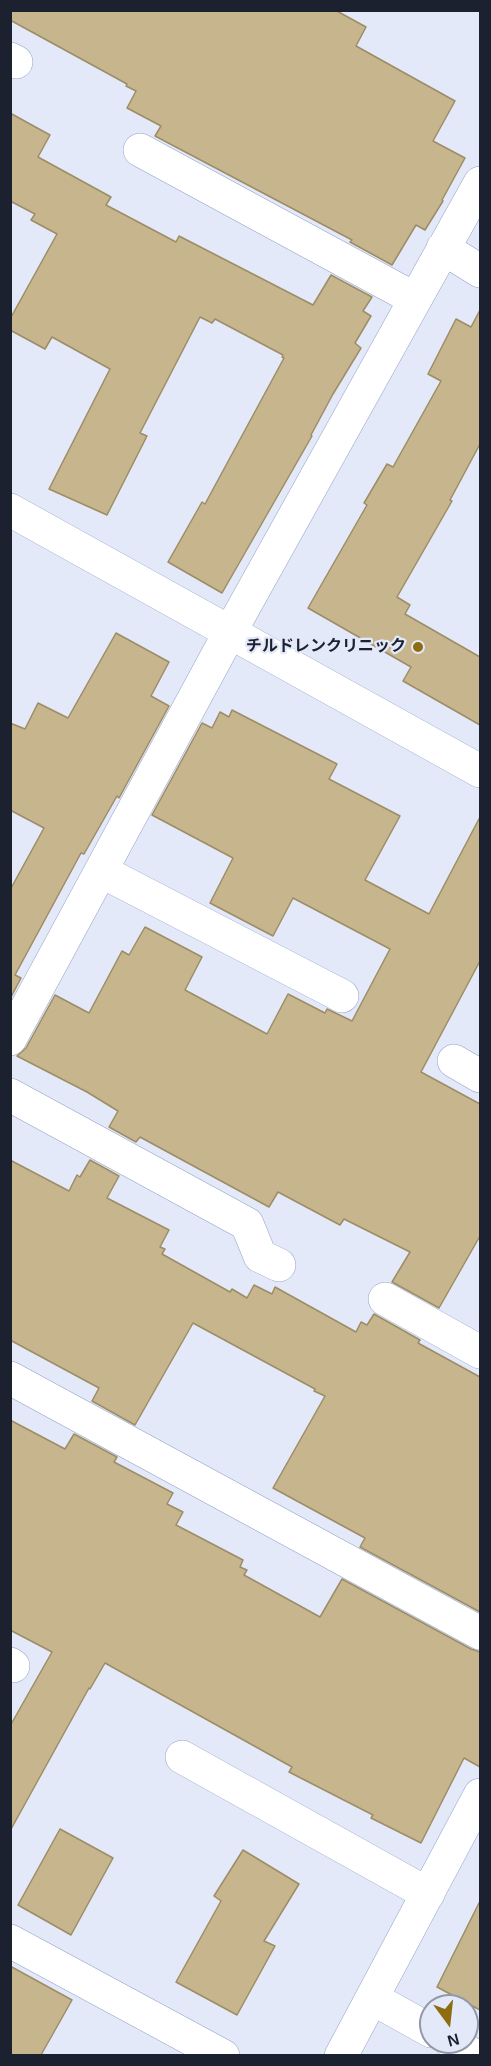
<!DOCTYPE html>
<meta charset="utf-8">
<style>
body{margin:0}
#map{position:relative;width:491px;height:2066px;overflow:hidden;background:#e3e9f9;font-family:Helvetica,sans-serif}
canvas{display:block}
.frame{position:absolute;inset:0;border:12px solid #1b212f;pointer-events:none}
.north{position:absolute;left:419px;top:1994px;width:60px;height:60px;box-sizing:border-box;background:#e3e9f9;border:2px solid #9399a8;border-radius:50%;rotate:165deg;font-size:16px;font-weight:700;line-height:24px;text-align:center;color:#1b212f}
.north::after{content:'';display:block;margin:auto;width:21px;height:27px;background:#8d6d10;clip-path:polygon(50% 0,100% 100%,50% 72%,0 100%)}
</style>
<div id="map">
<canvas width="491" height="2066"></canvas>
<div class="frame"></div>
<div class="north">N</div>
</div>
<script>
const ctx = document.querySelector('canvas').getContext('2d');
ctx.lineJoin = 'round';
function paint(path, color) {
  ctx.fillStyle = color;
  ctx.fill(path, 'evenodd');
}
function stroke(path, color, width, dash) {
  ctx.strokeStyle = color;
  ctx.lineWidth = width;
  ctx.lineCap = dash ? 'butt' : 'round';
  ctx.setLineDash(dash || []);
  ctx.stroke(path);
}
function label(font, color, halo, rows, align = 'center') {
  ctx.font = font + ' Helvetica,"Noto Sans JP",sans-serif';
  ctx.lineWidth = 4.5;
  ctx.setLineDash([]);
  ctx.textBaseline = 'middle';
  ctx.strokeStyle = halo;
  ctx.fillStyle = color;
  for (const [text, x, y, turn = 0] of rows) {
    ctx.save();
    ctx.translate(x, y);
    ctx.rotate((+turn || 0) * Math.PI / 180);
    ctx.textAlign = isNaN(turn) ? turn : align;
    if (halo) ctx.strokeText(text, 0, 0);
    ctx.fillText(text, 0, 0);
    ctx.restore();
  }
}
const building = new Path2D(`
 M10,10H335L366,27L356,46L455,101L433,141L465,158L442,200L443,201L425,230L416,225L392,265L350,242L352,240L155,136L161,126L127,108L136,91L126,86L127,84L10,20Z
 M10,113L50,135L38,157L111,197L106,205L176,242L179,236L313,305L331,275L372,297L363,311L371,316L355,343L361,348L333,394L311,435L312,436L222,593L168,562L202,502L205,504L284,358L282,357L283,355L215,319L212,323L200,317L140,433L147,436L107,515L49,489L110,369L52,337L45,349L10,330V319L57,234L31,220L35,214L12,202L10,205Z
 M480,310V444L450,500L452,501L397,597L410,605L405,614L480,657V725L403,681L411,667L308,608L367,505L364,503L387,464L393,467L441,381L428,374L456,319L471,327Z
 M116,633L169,662L151,696L169,706L119,798L117,796L84,854L81,853L15,975L21,978L10,999V890L44,828L10,810V723L25,729L38,703L68,718Z
 M232,710L337,764L329,779L400,816L365,880L429,914L480,817V961L421,1072L480,1104V1236L439,1308L392,1282L410,1252L344,1219L340,1225L278,1192L269,1207L140,1137L136,1142L109,1127L118,1111L87,1092L17,1056L26,1048L55,995L89,1013L122,951L129,955L145,927L202,957L185,990L267,1034L288,994L325,1013L327,1009L352,1021L390,949L293,898L273,936L210,903L233,858L152,815L202,723L212,728L220,712L229,717Z
 M10,1160L69,1191L77,1175L80,1177L90,1160L119,1176L107,1198L169,1230L160,1247L165,1249L162,1254L230,1292L232,1289L247,1298L254,1285L272,1294L275,1287L356,1332L361,1322L367,1325L374,1314L420,1340L418,1343L480,1377V1612L360,1547L365,1538L273,1488L325,1396L314,1391L315,1389L193,1323L135,1425L92,1401L99,1388L10,1340Z
 M10,1420L65,1449L74,1434L117,1457L114,1462L173,1493L167,1504L183,1512L176,1525L243,1560L240,1567L247,1570L244,1575L320,1617L342,1579L471,1649L480,1652V1767L464,1758L421,1843L371,1818L373,1815L289,1772L292,1767L105,1663L90,1689L89,1688L10,1831V1726L52,1652L10,1630Z
 M60,1829L113,1858L71,1935L18,1905Z
 M243,1850L299,1884L264,1941L275,1946L237,2015L176,1982L221,1901L214,1896Z
 M480,1901V2010L437,1987Z
 M10,1966L72,2000L41,2055H10Z`);
paint(building, '#c6b58d');
stroke(building, '#9d8d66', 1.5);
const street = new Path2D(`
 M10,59L16,62
 M140,150L415,299
 M443,248L480,271
 M101,871L342,996
 M10,1039L230,632L480,183
 M454,1061L480,1076
 M10,1095L247,1224L260,1256L279,1265
 M385,1299L480,1352
 M10,1378L480,1633
 M10,1664L13,1666
 M182,1757L428,1894
 M10,1941L223,2056
 M372,1998L431,2031
 M451,2042L475,2056
 M341,2056L480,1795`);
const secondary = new Path2D(`
 M10,510L480,771`);
stroke(street, '#93a2c7', 34);
stroke(secondary, '#93a2c7', 34);
stroke(street, '#fff', 33);
stroke(secondary, '#fff', 33);
for (const [x, y, r, color] of [
 [418,647,6,"#8d6d10"]
]) {
  const dot = new Path2D();
  dot.arc(x, y, r, 0, 2 * Math.PI);
  ctx.fillStyle = color;
  ctx.fill(dot);
  stroke(dot, '#e3e9f9', 2);
}
label('bold 16px', '#1b212f', '#e3e9f9', [
 ["チルドレンクリニック",406,647]
], 'right');
</script>
